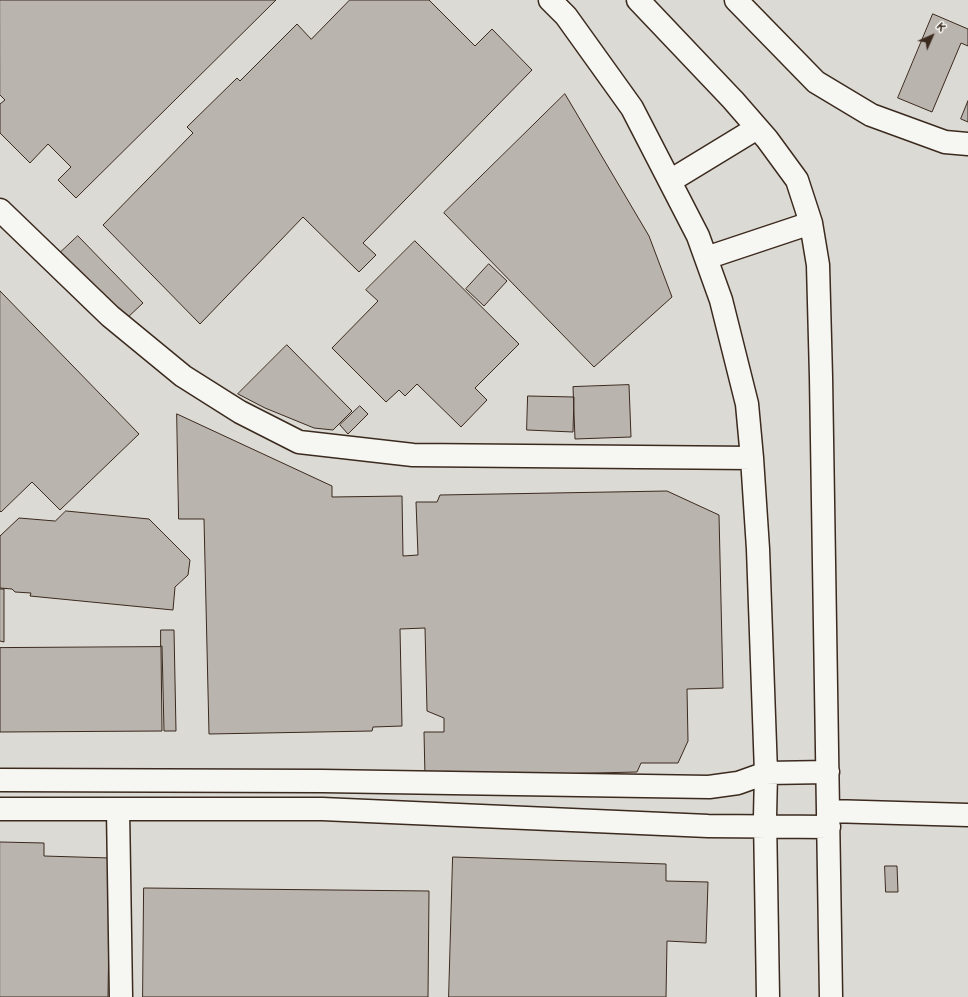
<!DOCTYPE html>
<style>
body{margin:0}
#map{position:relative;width:968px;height:997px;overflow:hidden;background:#ebeae5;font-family:"Balsamiq Sans",sans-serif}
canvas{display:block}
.north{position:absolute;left:912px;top:16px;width:40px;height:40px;-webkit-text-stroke:3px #f6f6f2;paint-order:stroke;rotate:45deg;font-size:11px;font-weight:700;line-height:16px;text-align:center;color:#3b2a1e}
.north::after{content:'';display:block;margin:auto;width:14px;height:18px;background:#3b2a1e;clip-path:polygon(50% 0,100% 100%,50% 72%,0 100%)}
</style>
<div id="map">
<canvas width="968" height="997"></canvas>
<div class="north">K</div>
</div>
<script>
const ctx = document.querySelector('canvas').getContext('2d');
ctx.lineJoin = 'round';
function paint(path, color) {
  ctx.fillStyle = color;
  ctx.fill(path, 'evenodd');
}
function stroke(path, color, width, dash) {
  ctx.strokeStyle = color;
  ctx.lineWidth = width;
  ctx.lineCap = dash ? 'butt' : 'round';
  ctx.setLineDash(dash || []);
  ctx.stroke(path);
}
paint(new Path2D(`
 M0,0H968V997H0Z`), '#dcdad4');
const building = new Path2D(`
 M0,0H276L76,198L58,180L71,167L48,144L30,163L0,133V104L5,100L0,95Z
 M350,0H429L475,46L492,29L532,70L363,243L376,255L359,272L303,217L200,324L103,225L193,133L187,127L237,78L240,81L297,24L311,39Z
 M933,14L968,29V46L961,43L932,112L898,98Z
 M565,94L649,236L672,297L594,367L444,213Z
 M968,101V122L961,119Z
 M78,236L143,303L126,319L61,252Z
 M415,241L519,344L475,388L487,400L461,427L417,384L405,396L399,390L386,402L332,348L378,301L366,290Z
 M489,264L507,281L484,306L466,289Z
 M0,291L139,434L60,510L32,482L1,512L0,511Z
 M287,345L352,411L333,430L314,428L265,408L238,394Z
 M629,385L631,437L575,439L573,387Z
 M528,396L574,397L573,432L527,430Z
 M360,406L368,414L348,434L340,425Z
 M177,414L332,486V497L402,496L403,556L418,555L416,502H437L440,495L667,491L719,515L723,688L687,689L688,741L678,763H641L637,772L425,777L424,732H444V718L427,711L425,628L400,629L402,726L373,727L372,731L209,734L204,519H179Z
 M66,511L149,519L190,560L188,575L175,587L173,610L30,596L31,593L15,592L12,589L0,588V536L19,518L55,521Z
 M0,589H4V642L0,641Z
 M161,630H174L176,731H164L162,646H161Z
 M161,647L162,731L0,732V648Z
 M0,842L44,843V856L110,858L108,997H0Z
 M453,857L666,864V881L708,882L706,943L667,941L666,997H449Z
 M885,866H897L898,892H886Z
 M144,888L429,891L428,997H143Z`);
paint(building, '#bab4ae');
stroke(building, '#3b2a1e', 1);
const minor = new Path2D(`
 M550,0L566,16L632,108L698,236L721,300L747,404L752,458L758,549L766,773L765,817L768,997
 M638,0L733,100L767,139L797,180L811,223L818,265L821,377L831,997
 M736,0L816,82L871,115L945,142L968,144
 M670,181L757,128
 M0,210L110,316L183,376L240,412L299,442L413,455L752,458
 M706,258L811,223
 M0,780L322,781L709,787L738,783L766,773L828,772
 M0,809H322L708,826L829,827
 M118,809L121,997
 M829,811L968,815`);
stroke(minor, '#3b2a1e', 25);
stroke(minor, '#f6f6f2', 22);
</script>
